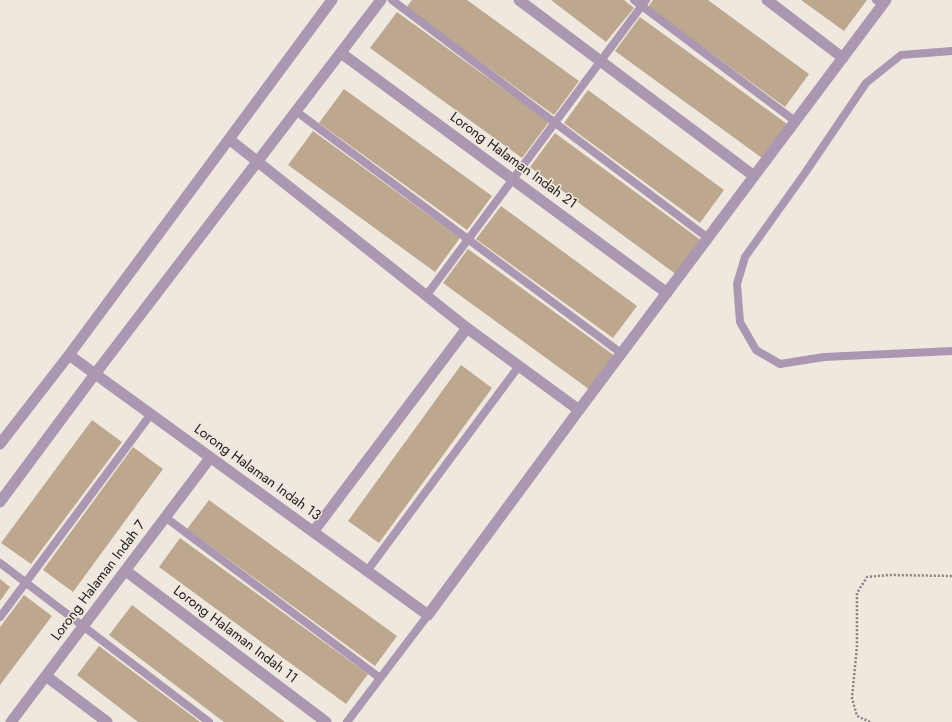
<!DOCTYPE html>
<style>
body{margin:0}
canvas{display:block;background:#efe8df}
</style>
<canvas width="952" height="722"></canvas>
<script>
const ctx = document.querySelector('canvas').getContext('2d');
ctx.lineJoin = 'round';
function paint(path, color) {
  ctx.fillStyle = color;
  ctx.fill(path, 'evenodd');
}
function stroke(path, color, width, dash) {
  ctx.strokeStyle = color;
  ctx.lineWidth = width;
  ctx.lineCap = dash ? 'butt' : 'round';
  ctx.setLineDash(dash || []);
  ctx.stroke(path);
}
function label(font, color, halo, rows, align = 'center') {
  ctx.font = font + ' Jost,sans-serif';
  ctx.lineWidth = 3;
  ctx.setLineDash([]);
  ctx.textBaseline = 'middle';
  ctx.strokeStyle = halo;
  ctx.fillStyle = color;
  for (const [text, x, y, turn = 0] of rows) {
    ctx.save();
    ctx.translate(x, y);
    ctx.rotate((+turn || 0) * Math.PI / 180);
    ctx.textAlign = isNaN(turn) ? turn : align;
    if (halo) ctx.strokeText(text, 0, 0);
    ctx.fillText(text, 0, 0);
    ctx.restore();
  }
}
paint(new Path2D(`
 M412,0H467L579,81L554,115L406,8Z
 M551,0H624L634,8L606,42Z
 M653,0H708L809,74L785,107L648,7Z
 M801,0H867L844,31Z
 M397,12L549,122L522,158L370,48Z
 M640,17L787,124L762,158L615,51Z
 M344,89L492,196L467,230L319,123Z
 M588,90L724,190L700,223L564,123Z
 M313,131L460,238L435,272L288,165Z
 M555,133L702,241L677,275L530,167Z
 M501,206L637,306L613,338L476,239Z
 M468,249L615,356L590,390L443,283Z
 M461,365L492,388L379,543L348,521Z
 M92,420L122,442L31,564L1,543Z
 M133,447L163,469L73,592L43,570Z
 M209,500L397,636L375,666L187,529Z
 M180,538L368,674L346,704L159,567Z
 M0,579L10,587L0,601Z
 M24,595L52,616L0,685V627Z
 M132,605L285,722H224L109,635Z
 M99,646L200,722H138L77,675Z`), '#bda88f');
stroke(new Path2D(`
 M870,722L857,716L852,698L857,646V593L867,577L889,575L952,576`), '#87827c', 2.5, [2, 2]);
stroke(new Path2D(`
 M392,0L708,238
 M634,0L795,121
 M876,0L883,5
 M952,51L901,55L866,83L805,173L745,257L737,284L740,322L756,350L780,364L824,357L952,351
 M297,112L621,353
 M426,296L646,0
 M165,517L380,678
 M0,563L209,722
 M367,571L519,366
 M0,617L151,414
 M347,722L428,615`), '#ac97b3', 8);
stroke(new Path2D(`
 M519,0L754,176
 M767,0L843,58
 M341,53L667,293
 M229,139L467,328L579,410
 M69,355L428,615L579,410L886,0
 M0,444L69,355L332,0
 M0,502L95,374L381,0
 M313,532L467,328
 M126,571L326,722
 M46,676L107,722
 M11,722L210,458`), '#ac97b3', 11);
label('14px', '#1d1a17', '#efe8df', [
 ["Lorong Halaman Indah 21",513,161,36],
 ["Lorong Halaman Indah 13",257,473,36],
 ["Lorong Halaman Indah 7",99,581,-53],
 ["Lorong Halaman Indah 11",235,635,37]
]);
</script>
